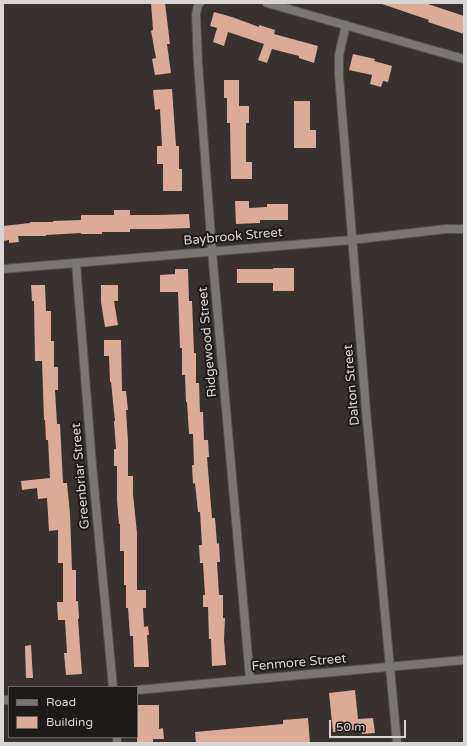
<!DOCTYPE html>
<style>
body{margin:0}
#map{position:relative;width:467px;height:746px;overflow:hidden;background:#38312f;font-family:"Varela Round",sans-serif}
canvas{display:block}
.frame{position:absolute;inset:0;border:4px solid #d9d5d4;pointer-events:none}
.legend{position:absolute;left:8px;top:686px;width:130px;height:52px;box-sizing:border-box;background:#1d1a19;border:1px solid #686564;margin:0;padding:5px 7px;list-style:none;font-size:12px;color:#d9d5d4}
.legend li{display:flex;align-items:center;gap:8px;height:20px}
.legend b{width:20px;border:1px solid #686564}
.scale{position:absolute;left:329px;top:720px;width:77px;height:18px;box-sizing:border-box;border:2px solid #d9d5d4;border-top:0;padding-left:5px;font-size:12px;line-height:14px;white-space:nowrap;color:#d9d5d4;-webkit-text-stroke:3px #1d1a19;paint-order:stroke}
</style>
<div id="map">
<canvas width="467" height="746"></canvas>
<div class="frame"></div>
<ul class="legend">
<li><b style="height:5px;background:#797674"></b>Road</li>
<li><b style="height:11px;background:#dcab98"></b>Building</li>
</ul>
<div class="scale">50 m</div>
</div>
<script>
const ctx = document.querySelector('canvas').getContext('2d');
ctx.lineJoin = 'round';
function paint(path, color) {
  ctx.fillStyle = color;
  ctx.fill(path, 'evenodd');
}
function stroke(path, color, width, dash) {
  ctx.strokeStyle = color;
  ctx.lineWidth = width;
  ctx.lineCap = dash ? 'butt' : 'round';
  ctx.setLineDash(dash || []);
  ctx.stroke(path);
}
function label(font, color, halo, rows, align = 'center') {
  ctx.font = font + ' "Varela Round",sans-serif';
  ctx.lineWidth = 4;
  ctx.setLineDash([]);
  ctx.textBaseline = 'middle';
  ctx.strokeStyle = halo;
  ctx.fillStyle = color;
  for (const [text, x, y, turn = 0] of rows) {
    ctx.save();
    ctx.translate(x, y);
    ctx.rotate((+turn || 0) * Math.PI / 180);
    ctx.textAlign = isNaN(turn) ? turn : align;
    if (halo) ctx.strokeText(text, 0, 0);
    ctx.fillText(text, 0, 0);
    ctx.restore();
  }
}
paint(new Path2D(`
 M151,3H165L170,44H167L171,73L155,75L152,59L156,58L151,31L153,30Z
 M382,3H425L464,16V34L428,22L429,20L382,4Z
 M214,12L232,17L259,27V25L275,30L274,34L318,46L314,63L299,58V56L272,49L267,63L258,60L264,44L228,32L224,46L213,42L217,28L210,26Z
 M353,54L375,59L374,61L392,66L388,82L383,81L381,87L370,84L372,75L349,70Z
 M224,80H239V106H249V123H246V162H252V179H231L230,123H227V98H224Z
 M172,89L176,146H179V169H182V191H163V164H157V146H162L160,109L155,110L153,90Z
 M294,101H310V130H316V148H294Z
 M235,201H249V208L267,207V204H288V220H260V223L236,224Z
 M114,210H130V215H157L189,214L190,228L160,229H130V232H102V234H81V233L46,235V236H18L19,242L9,243V240L3,241V226L30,223V222H53V221L81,220V215H114Z
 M273,268H294V291H273V283H237V269H273Z
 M175,269H188L189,301H192L194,353H196V383H199L200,412H203L204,440H208L209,457H207L212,518H215L217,544L219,543L220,562H217L219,595H223V618H225L224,639L226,665L212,666L211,639H209L208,607H203V595H205L203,563H200L199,545H202L200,512H198L195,483L193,484L192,465H194L193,434H189L187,402H186L185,375H182V348H180L178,292H160V275L175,274Z
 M31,285H45L46,311H51V341H54V367H58V390H55L57,424H60L63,483H67L70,514L72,570H76V601H78L79,618L78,619L82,674L66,675L64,653H67L65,620H58L57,602H63V563H58V530L49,531L47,498L38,499L37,488L22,490L21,481L50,478L48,440H46L45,420H44L42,361H35L34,301H32Z
 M101,285H118V301H114L118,325L105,327L101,302Z
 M104,340H121L122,391H126L128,410H126L128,442V476H133V494L137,533V590H146V608H143L144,627L148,626L149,635H147L149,667H134L133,636H130L128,608H126V585H124V551H120V524H119L117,500V466H114V449H116L114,421H115L111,382H110L109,356H104Z
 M31,645L33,678H26L25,646Z
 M355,690L358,719L373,718L375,733L362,734V729L333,732L329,693Z
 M137,705H159V729L163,728L164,739H153V743H137Z
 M308,718L310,743H196L195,732L283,724V720Z`), '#dcab98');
const street = new Path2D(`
 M200,3L198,5L196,14L198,63L212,251L250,679
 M267,3L464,59
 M346,25L339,55V75L366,410L397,743
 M76,263L92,464L113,687
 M3,269L351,240L446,229H464
 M137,690L464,660
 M3,700H9
 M117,737V743`);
stroke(street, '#554f4d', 10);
stroke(street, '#797674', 8);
label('13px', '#d9d5d4', '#1d1a19', [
 ["Baybrook Street",233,237,-5],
 ["Ridgewood Street",208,342,-95],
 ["Dalton Street",352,385,-95],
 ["Greenbriar Street",81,476,-95],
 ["Fenmore Street",299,663,-5]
]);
</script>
